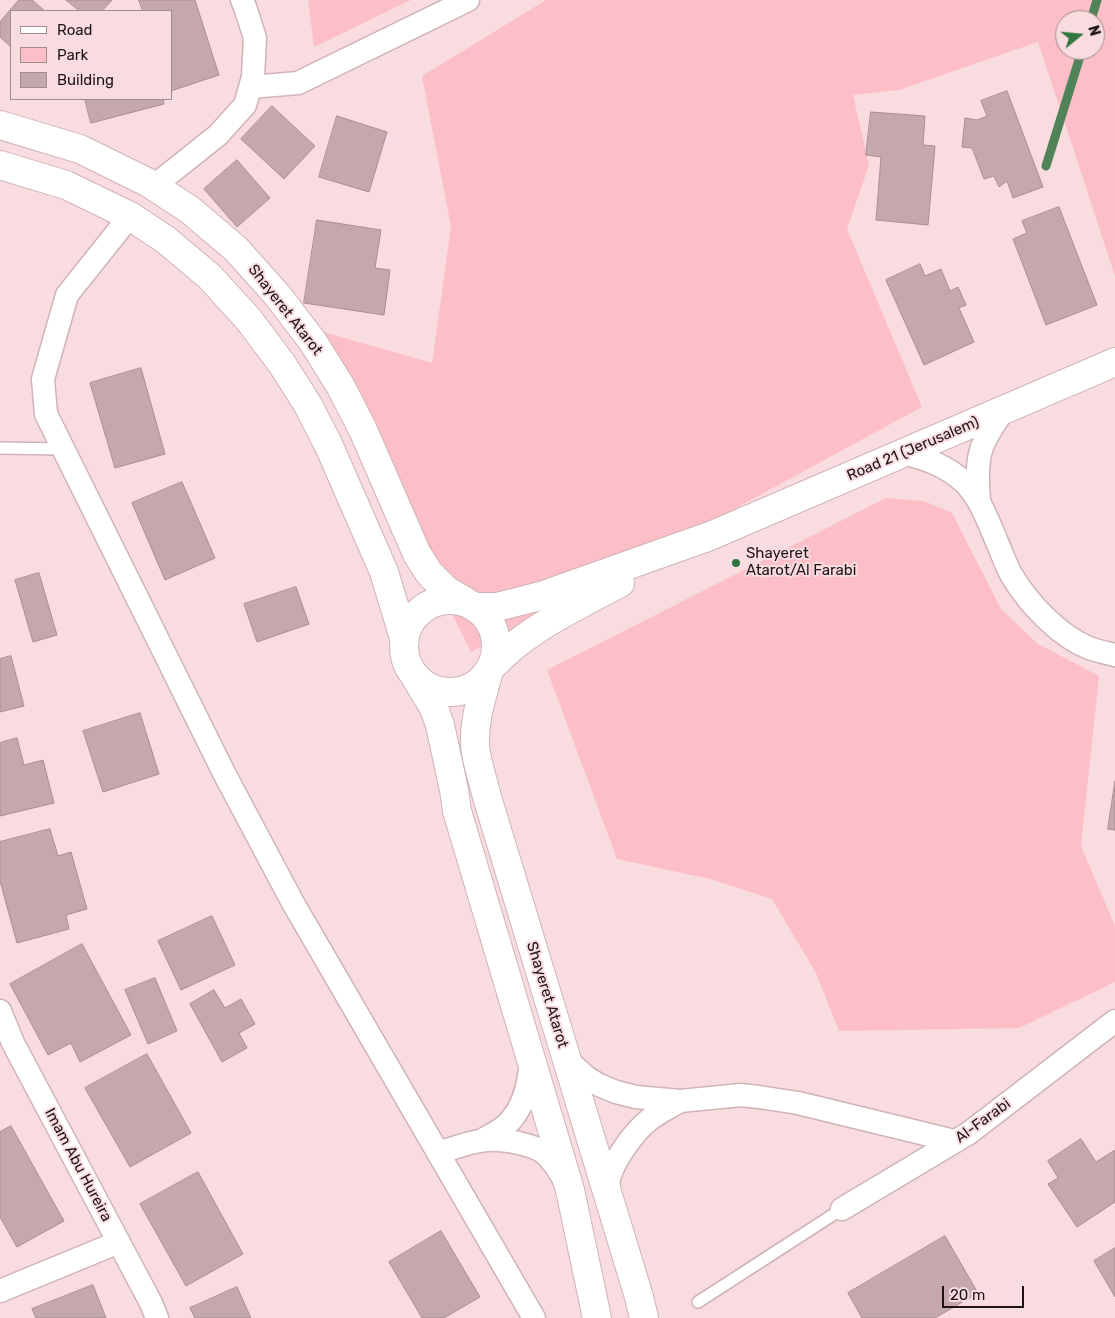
<!DOCTYPE html>
<style>
body{margin:0}
#map{position:relative;width:1115px;height:1318px;overflow:hidden;background:#f9dcdf;font-family:Rubik,sans-serif}
canvas{display:block}
.legend{position:absolute;left:10px;top:10px;width:162px;height:90px;box-sizing:border-box;background:#f9dcdf;border:1px solid #a18c8e;margin:0;padding:6px 9px;list-style:none;font-size:15px;color:#1e1415}
.legend li{display:flex;align-items:center;gap:10px;height:25px}
.legend b{width:25px;border:1px solid #a18c8e}
.north{position:absolute;left:1055px;top:10px;width:50px;height:50px;box-sizing:border-box;background:#f9dcdf;border:1px solid #a18c8e;border-radius:50%;rotate:73deg;font-size:14px;font-weight:700;line-height:20px;text-align:center;color:#1e1415}
.north::after{content:'';display:block;margin:auto;width:18px;height:22px;background:#307540;clip-path:polygon(50% 0,100% 100%,50% 72%,0 100%)}
.scale{position:absolute;left:942px;top:1286px;width:82px;height:22px;box-sizing:border-box;border:2px solid #1e1415;border-top:0;padding-left:6px;font-size:15px;line-height:18px;white-space:nowrap;color:#1e1415;-webkit-text-stroke:4px #f9dcdf;paint-order:stroke}
</style>
<div id="map">
<canvas width="1115" height="1318"></canvas>
<ul class="legend">
<li><b style="height:6px;background:#fff"></b>Road</li>
<li><b style="height:14px;background:#fdbfc7"></b>Park</li>
<li><b style="height:14px;background:#c4a8ab"></b>Building</li>
</ul>
<div class="north">N</div>
<div class="scale">20 m</div>
</div>
<script>
const ctx = document.querySelector('canvas').getContext('2d');
ctx.lineJoin = 'round';
function paint(path, color) {
  ctx.fillStyle = color;
  ctx.fill(path, 'evenodd');
}
function stroke(path, color, width, dash) {
  ctx.strokeStyle = color;
  ctx.lineWidth = width;
  ctx.lineCap = dash ? 'butt' : 'round';
  ctx.setLineDash(dash || []);
  ctx.stroke(path);
}
function label(font, color, halo, rows, align = 'center') {
  ctx.font = font + ' Rubik,sans-serif';
  ctx.lineWidth = 4;
  ctx.setLineDash([]);
  ctx.textBaseline = 'middle';
  ctx.strokeStyle = halo;
  ctx.fillStyle = color;
  for (const [text, x, y, turn = 0] of rows) {
    ctx.save();
    ctx.translate(x, y);
    ctx.rotate((+turn || 0) * Math.PI / 180);
    ctx.textAlign = isNaN(turn) ? turn : align;
    if (halo) ctx.strokeText(text, 0, 0);
    ctx.fillText(text, 0, 0);
    ctx.restore();
  }
}
paint(new Path2D(`
 M308,0H411L314,47Z
 M546,0H1115V276L1038,42L899,90L853,95L869,165L847,229L922,407L471,652L309,328L432,363L451,227L422,76ZM1065,20H1095V50H1065Z
 M886,498L924,501L952,513L1001,609L1038,644L1099,676L1081,846L1115,926V982L1019,1028L839,1031L816,973L772,899L710,879L617,859L547,670Z`), '#fdbfc7');
stroke(new Path2D(`
 M1091,20L1097,0
 M1046,166L1082,50`), '#508358', 9);
const building = new Path2D(`
 M19,0H32L45,11H11V47L0,37V22Z
 M66,0H112L102,11H80Z
 M139,0H195L219,75L171,91V11H143Z
 M1007,91L1043,187L1013,198L1007,181L999,187L994,176L984,179L972,148L962,147L965,118L977,120L987,116L981,101Z
 M85,99H163L164,104L91,123Z
 M272,106L315,146L284,179L241,139Z
 M871,112L925,116L923,145L935,146L928,225L876,220L881,157L866,155Z
 M337,116L387,132L369,192L319,177Z
 M237,160L270,198L237,227L204,189Z
 M1059,207L1097,305L1046,325L1013,239L1027,233L1022,221Z
 M317,220L381,230L375,268L390,270L384,315L304,303Z
 M920,264L925,276L941,269L950,291L958,287L966,305L959,308L974,342L924,365L886,280Z
 M141,368L165,454L115,468L90,383Z
 M182,482L215,558L165,580L132,503Z
 M39,573L57,635L33,642L15,580Z
 M296,587L309,624L257,642L244,604Z
 M11,656L24,706L0,712V659Z
 M140,713L159,774L103,792L83,731Z
 M17,738L24,765L43,760L54,803L0,816V743Z
 M1115,781V830L1108,829Z
 M50,829L58,856L71,852L87,909L66,915L69,929L17,943L0,881V842Z
 M212,916L235,965L181,990L158,941Z
 M82,944L131,1035L80,1062L71,1043L48,1055L10,984Z
 M155,978L177,1031L148,1044L125,990Z
 M214,990L225,1008L241,999L255,1024L239,1033L247,1048L222,1062L190,1004Z
 M147,1054L191,1133L130,1167L85,1088Z
 M11,1126L64,1221L17,1247L0,1217V1132Z
 M1081,1139L1096,1162L1115,1150V1202L1077,1227L1048,1184L1058,1178L1048,1161Z
 M198,1172L243,1254L186,1286L140,1204Z
 M441,1231L480,1297L444,1318H422L389,1262Z
 M945,1236L978,1293L935,1318H862L848,1293Z
 M1115,1248V1297L1094,1261Z
 M93,1285L106,1318H36L32,1309Z
 M237,1287L251,1318H195L190,1308Z`);
paint(building, '#c4a8ab');
stroke(building, '#a98e91', 1);
const service = new Path2D(`
 M0,448L63,449
 M698,1302L842,1209`);
const minor = new Path2D(`
 M251,87L298,83L468,0
 M154,186L218,135L245,105L253,77L255,38L245,7L242,0
 M130,216L67,295L43,379L46,414L224,773L293,903L534,1318
 M903,453C927,459 945,465 964,482C980,498 988,521 997,542C1002,553 1006,566 1012,576C1029,604 1059,636 1089,648C1097,651 1107,653 1115,655
 M979,501C978,483 976,464 982,447C987,434 996,421 1004,410
 M0,1011L13,1043L151,1303L157,1318
 M566,1057L575,1067L586,1077L599,1085L616,1092L636,1097L680,1101L741,1095L759,1097L798,1103L954,1141
 M481,1141C489,1136 498,1132 505,1126C524,1110 529,1084 531,1061
 M438,1153C454,1148 471,1141 488,1140C503,1139 533,1144 544,1153C553,1160 558,1169 563,1178
 M609,1195C609,1190 608,1184 609,1179C614,1159 634,1132 650,1119C660,1112 670,1107 680,1101
 M842,1209L969,1133L1115,1021
 M0,1291L119,1242`);
const tertiary = new Path2D(`
 M489,670C483,694 474,718 475,744C476,761 483,780 487,797L639,1297L644,1318
 M417,680L434,708L440,725L454,790L457,811L570,1190L597,1318`);
const secondary = new Path2D(`
 M0,125L80,149L149,183L190,210L236,249L278,296L313,342L341,387L363,430L417,554L429,573L446,590L465,601
 M0,165L66,185L130,216L166,240L210,277L249,320L282,364L308,405L329,446L384,572L404,638
 M404 646a46 46 0 1 1 92 0a46 46 0 1 1-92 0Z
 M476,607H497L544,595L710,536L1115,362
 M492,666C500,659 507,651 515,645C547,620 584,602 620,583`);
stroke(service, '#cfb3b6', 14);
stroke(minor, '#cfb3b6', 25);
stroke(tertiary, '#cfb3b6', 30);
stroke(secondary, '#cfb3b6', 30);
stroke(service, '#fff', 11);
stroke(minor, '#fff', 22);
stroke(tertiary, '#fff', 28);
stroke(secondary, '#fff', 28);
for (const [x, y, r, color] of [
 [736,563,5,"#307540"]
]) {
  const dot = new Path2D();
  dot.arc(x, y, r, 0, 2 * Math.PI);
  ctx.fillStyle = color;
  ctx.fill(dot);
  stroke(dot, '#f9dcdf', 2);
}
label('15px', '#1e1415', '#f9dcdf', [
 ["Shayeret Atarot",285,310,52],
 ["Road 21 (Jerusalem)",913,449,-23],
 ["Shayeret Atarot",547,995,73],
 ["Al-Farabi",983,1121,-36],
 ["Imam Abu Hureira",78,1165,62]
]);
label('15px', '#1e1415', '#f9dcdf', [
 ["Shayeret",746,554],
 ["Atarot/Al Farabi",746,571]
], 'left');
</script>
